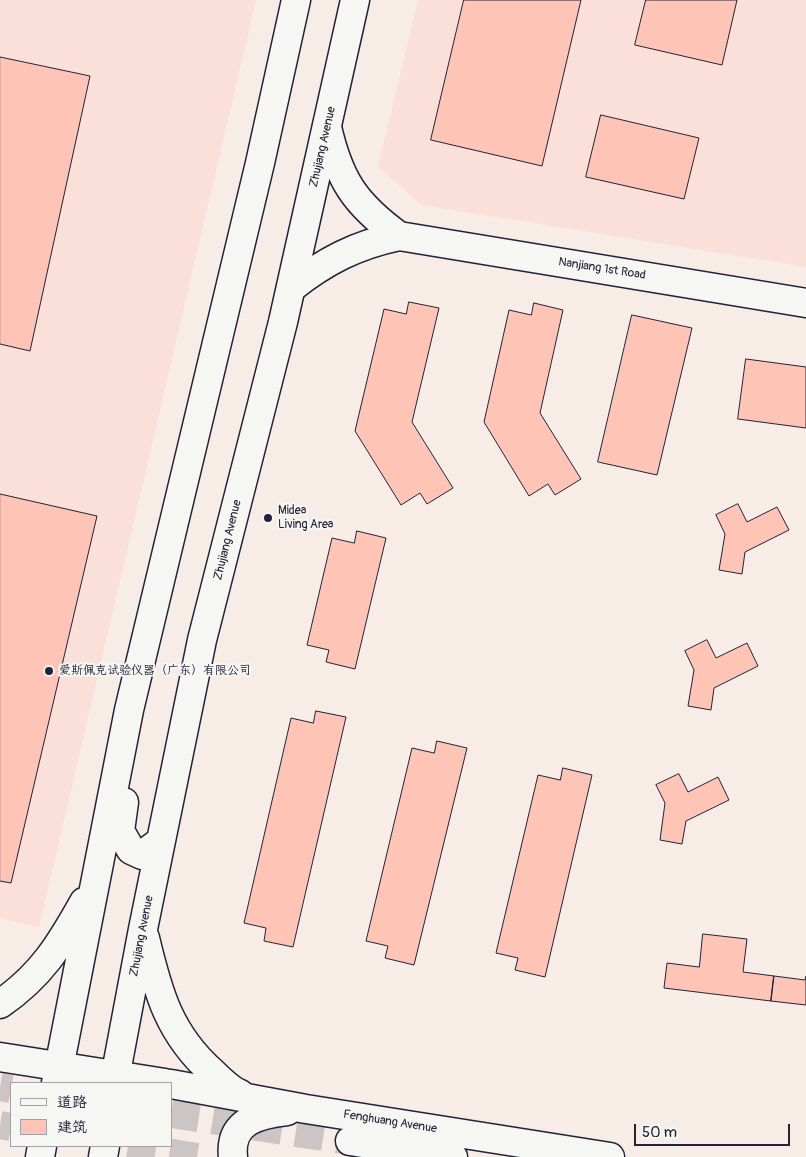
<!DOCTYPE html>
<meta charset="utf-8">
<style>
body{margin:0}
#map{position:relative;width:806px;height:1157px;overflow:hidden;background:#f8ece6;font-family:Pangolin,"LXGW WenKai TC",sans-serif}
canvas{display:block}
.legend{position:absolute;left:10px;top:1082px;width:162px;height:65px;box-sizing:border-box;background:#f6f6f2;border:1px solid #a1a1a9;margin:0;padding:6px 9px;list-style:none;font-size:15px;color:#22223b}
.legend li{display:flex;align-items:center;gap:10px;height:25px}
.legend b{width:25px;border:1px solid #a1a1a9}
.scale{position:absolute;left:634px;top:1124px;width:156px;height:22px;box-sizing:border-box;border:2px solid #22223b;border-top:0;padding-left:6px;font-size:15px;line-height:18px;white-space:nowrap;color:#22223b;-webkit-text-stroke:4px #f6f6f2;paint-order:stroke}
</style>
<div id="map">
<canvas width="806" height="1157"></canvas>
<ul class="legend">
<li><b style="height:6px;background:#f6f6f2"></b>道路</li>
<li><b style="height:14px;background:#fec4b6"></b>建筑</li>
</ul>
<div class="scale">50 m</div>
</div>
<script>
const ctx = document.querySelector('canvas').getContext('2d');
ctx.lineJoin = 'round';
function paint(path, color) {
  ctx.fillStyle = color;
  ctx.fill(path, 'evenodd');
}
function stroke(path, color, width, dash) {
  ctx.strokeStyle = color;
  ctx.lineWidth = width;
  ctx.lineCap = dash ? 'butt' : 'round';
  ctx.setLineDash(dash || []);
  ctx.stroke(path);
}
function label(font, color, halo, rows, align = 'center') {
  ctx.font = font + ' Pangolin,"LXGW WenKai TC",sans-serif';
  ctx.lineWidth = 4;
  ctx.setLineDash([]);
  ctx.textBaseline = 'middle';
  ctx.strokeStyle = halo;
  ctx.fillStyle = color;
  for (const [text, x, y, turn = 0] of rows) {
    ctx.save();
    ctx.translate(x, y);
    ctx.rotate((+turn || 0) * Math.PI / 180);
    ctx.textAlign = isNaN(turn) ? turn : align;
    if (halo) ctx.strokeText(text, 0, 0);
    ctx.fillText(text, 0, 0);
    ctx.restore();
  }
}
paint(new Path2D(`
 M0,0H256L39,927L0,918Z
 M418,0H806V267L422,205L378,167Z`), '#fae0d8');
const building = new Path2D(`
 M464,0H581L542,166L431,140Z
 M646,0H737L722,65L635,45Z
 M0,57L90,76L30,351L0,344Z
 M601,115L699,138L684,199L586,177Z
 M409,302L439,308L412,422L453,488L427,504L420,493L401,505L355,431L384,309L406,314Z
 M534,303L563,310L540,413L581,479L555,495L548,484L529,496L484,422L509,310L531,315Z
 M632,315L692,328L657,475L598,462Z
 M746,359L806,367V428L738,419Z
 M0,494L97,516L11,883L0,881Z
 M738,504L747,522L777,507L789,530L745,552L742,574L719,570L725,534L716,515Z
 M357,531L386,538L355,669L326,662L329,650L307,645L332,538L354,543Z
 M707,640L716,658L747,643L758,666L714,688L711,710L688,706L694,670L685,651Z
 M316,711L346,717L293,947L264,941L266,928L244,923L291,718L313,723Z
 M437,741L467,748L414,965L385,958L388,946L366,941L412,748L434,753Z
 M563,768L592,775L545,977L515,970L518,958L496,953L538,775L560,780Z
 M679,774L688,792L718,777L729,800L686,821L682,844L660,840L665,803L656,785Z
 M703,934L747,939L743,972L774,976L771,1001L664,988L667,963L699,967Z
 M774,976L805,980L806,976V1005L771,1001Z`);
paint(building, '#fec4b6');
stroke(building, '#22223b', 1);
stroke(new Path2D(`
 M0,1087L11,1089
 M171,1114L350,1141
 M0,1125L11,1127
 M128,1146L197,1157`), '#cdc4c4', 28, [28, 14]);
const minor = new Path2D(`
 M327,127C339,180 355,204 399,236
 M291,288C325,261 356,245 399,236L806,303`);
const major = new Path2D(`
 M124,802L120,831L131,850L142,855L161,841
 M145,938C158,993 169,1034 213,1073C221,1081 230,1090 240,1094
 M0,1004C41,976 60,945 84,902
 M0,1057L165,1083
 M56,1083L129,710L260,163L296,0
 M114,1083L143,929L202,640L283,322L355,0
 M171,1084L306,1109L610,1157
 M350,1141L453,1157
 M40,1157L42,1146
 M103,1157L105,1146
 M233,1157C229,1121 259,1114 287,1111`);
stroke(minor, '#22223b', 31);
stroke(major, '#22223b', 31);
stroke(minor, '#f6f6f2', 28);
stroke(major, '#f6f6f2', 28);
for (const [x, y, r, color] of [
 [268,518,5,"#22223b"],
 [49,671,5,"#22223b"]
]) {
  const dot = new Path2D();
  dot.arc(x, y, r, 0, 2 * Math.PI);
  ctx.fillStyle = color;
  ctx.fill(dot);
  stroke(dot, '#f6f6f2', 2);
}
label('12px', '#22223b', '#f6f6f2', [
 ["Zhujiang Avenue",323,147,-77],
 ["Nanjiang 1st Road",602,269,9],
 ["Zhujiang Avenue",228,540,-76],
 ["Zhujiang Avenue",142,936,-79],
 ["Fenghuang Avenue",390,1122,9]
]);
label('12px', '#22223b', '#f6f6f2', [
 ["Midea",278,511],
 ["Living Area",278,525],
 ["爱斯佩克试验仪器（广东）有限公司",59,671]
], 'left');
</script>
